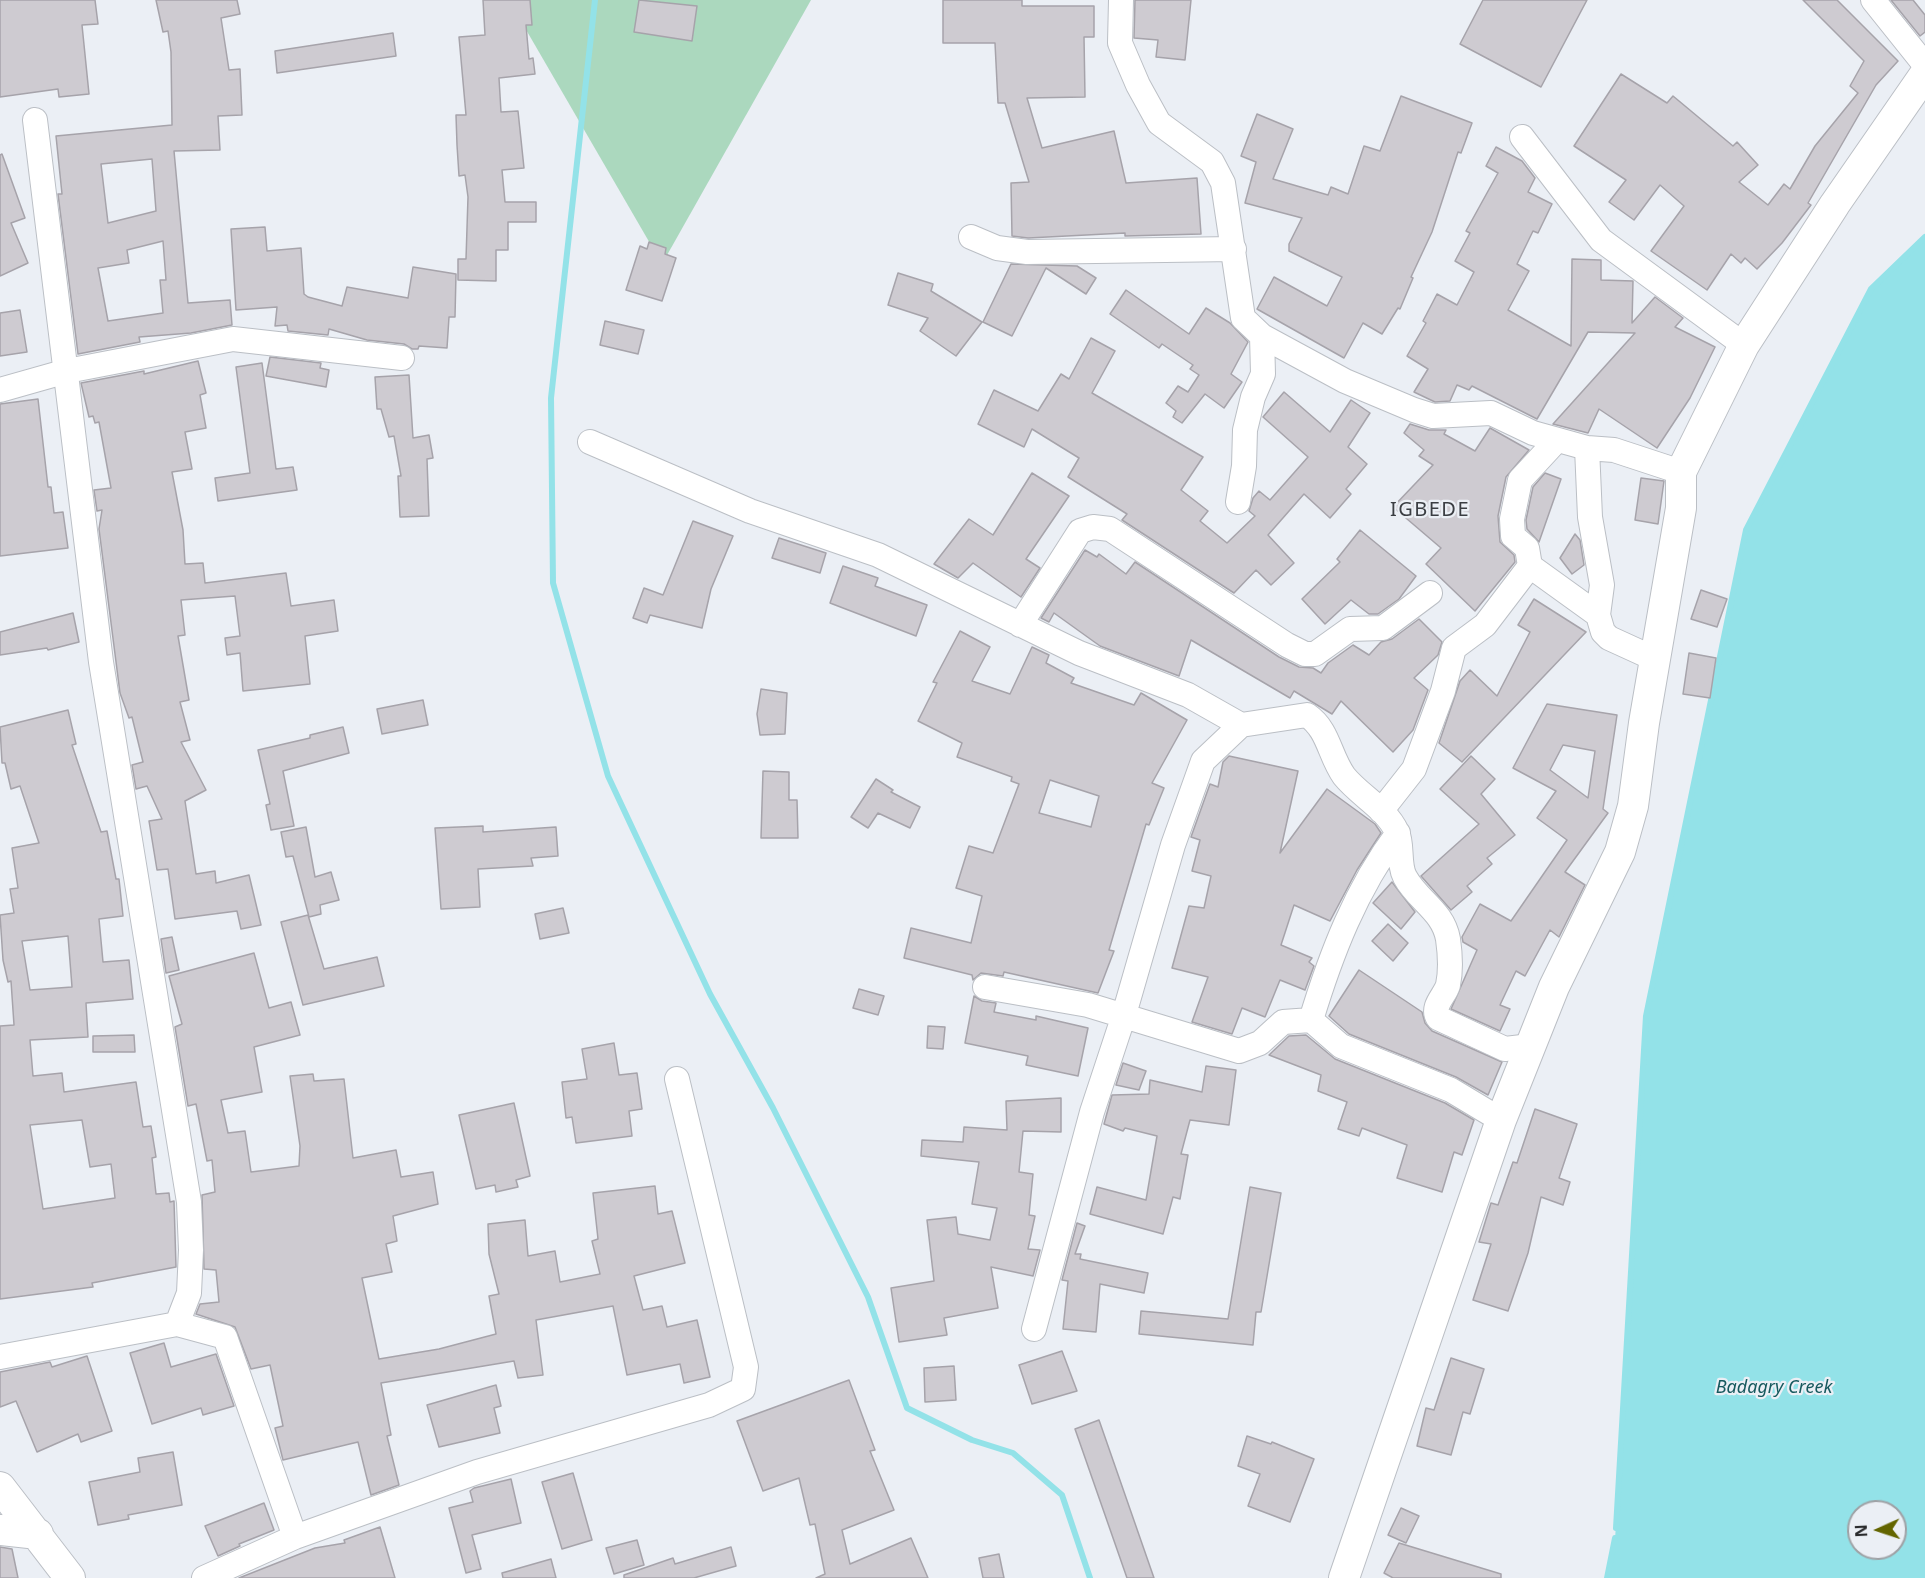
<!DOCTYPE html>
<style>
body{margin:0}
#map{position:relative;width:1925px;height:1578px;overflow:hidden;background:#ebeff5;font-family:"Noto Sans",sans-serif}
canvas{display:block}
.north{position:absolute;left:1847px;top:1500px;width:60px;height:60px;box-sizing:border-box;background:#ebeff5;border:2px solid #9ea1a5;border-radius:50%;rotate:267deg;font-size:16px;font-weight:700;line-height:24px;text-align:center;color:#2a2b2d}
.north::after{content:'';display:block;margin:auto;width:21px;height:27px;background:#636500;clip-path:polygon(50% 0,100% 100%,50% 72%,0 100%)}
</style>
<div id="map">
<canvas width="1925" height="1578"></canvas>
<div class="north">N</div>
</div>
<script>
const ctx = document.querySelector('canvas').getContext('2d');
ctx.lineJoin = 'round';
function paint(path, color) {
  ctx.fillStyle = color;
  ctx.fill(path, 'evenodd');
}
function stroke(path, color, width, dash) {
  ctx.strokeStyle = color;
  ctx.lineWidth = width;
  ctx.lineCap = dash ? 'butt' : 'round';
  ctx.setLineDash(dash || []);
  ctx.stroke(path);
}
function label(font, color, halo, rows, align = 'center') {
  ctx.font = font + ' "Noto Sans",sans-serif';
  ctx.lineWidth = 4.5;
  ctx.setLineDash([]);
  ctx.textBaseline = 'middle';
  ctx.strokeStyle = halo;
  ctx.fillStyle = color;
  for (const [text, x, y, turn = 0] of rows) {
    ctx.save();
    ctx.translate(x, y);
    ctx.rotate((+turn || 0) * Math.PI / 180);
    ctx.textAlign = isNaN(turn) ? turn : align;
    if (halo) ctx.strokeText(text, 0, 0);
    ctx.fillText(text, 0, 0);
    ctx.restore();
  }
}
paint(new Path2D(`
 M514,0H811L662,264L514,9Z`), '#abd8be');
paint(new Path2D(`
 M1925,237V1578H1607L1615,1540L1646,1016L1746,530L1871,289ZM1859,1512H1895V1548H1859Z`), '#93e2e8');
stroke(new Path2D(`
 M595,0L551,398L553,583L608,776L710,994L773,1108L868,1297L907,1408L972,1440L1013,1453L1062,1495L1090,1578
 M1616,1528L1646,1016L1746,530L1871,289L1925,237
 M1607,1578L1615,1538`), '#93e2e8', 6);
const building = new Path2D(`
 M0,0H95L98,24L82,25L89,94L59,97L58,89L0,97Z
 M156,0H237L240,14L221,18L229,70L240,69L242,115L218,116L220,150L174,151L188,303L230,300L232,325L191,333L139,337L140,342L78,354L58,194H62L56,136L172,125L171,52L168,31L163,32ZM152,159L156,211L108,223L101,164ZM163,241L166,280H160L163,313L108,321L98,268L129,263L127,250Z
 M483,0H530L532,25H526L529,59L533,58L535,74L499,78L501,112L518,111L524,168L502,170L505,202H536V222H508V250H496V281L458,280V259H466L468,197L465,175L459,176L457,145L456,115H466L459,37L485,35Z
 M639,0L697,6L692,41L634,32Z
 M943,0H1022V6H1094V37H1084L1085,97L1027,98L1042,148L1114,131L1126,183L1197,178L1201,234L1125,236V233L1028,238L1012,236L1011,183L1029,182L1005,103H998L995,43H943Z
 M1135,0H1191L1185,60L1156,57L1158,40L1134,38Z
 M1483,0H1587L1541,87L1460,44Z
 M1803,0H1837L1898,61L1876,85L1808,203L1811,205L1782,243L1757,269L1745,258L1741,263L1731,254L1707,290L1651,251L1684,206L1660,185L1634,220L1609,202L1626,180L1574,146L1621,74L1667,103L1673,96L1733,146L1737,142L1758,165L1739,182L1768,205L1784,184L1790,189L1815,146L1858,93L1850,86L1864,61Z
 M1891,0H1913L1925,15V32L1920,36Z
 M393,33L396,56L277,73L275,51Z
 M1401,96L1472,123L1461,153L1458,152L1432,232L1411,277L1413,278L1400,309L1398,308L1382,334L1363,323L1344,358L1257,309L1274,277L1327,306L1342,277L1289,251V244L1302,218L1245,203L1256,162L1241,156L1257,114L1293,129L1273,179L1328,195L1331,187L1348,194L1364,146L1380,151Z
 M1496,147L1522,161L1535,178L1528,192L1552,204L1538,233L1533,231L1517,264L1529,271L1508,310L1571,346L1572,259L1601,260V280L1633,281L1632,323L1655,297L1683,318L1675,327L1715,347L1690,398L1657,448L1599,409L1588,433L1553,424L1635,333L1588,332L1537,419L1472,386L1469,390L1457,385L1450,401L1435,402L1414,392L1428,369L1407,356L1426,323L1423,321L1437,294L1457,305L1474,272L1455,261L1470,233L1466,231L1498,173L1486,166Z
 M2,154L25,218L11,223L28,263L0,276V155Z
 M265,227L267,251L301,248L304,294L308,297L342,306L347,287L408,298L413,267L456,274L455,317H449L447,348L419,346L418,349H412L404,344L367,340L329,329L328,335L288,331L287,325L275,326L277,307L236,310L231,229Z
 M649,242L666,248L665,254L676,258L662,301L626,290L640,246L647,249Z
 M1011,264L1077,266L1096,278L1086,294L1046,268L1012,336L983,322Z
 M898,273L933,284L931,291L982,322L956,356L920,331L928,318L888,305Z
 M1126,290L1189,334L1206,308L1230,323L1248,342L1231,374L1242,382L1224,408L1205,394L1182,423L1173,417L1176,411L1166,403L1178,386L1188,392L1199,375L1190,369L1193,365L1162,344L1159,348L1110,314Z
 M20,310L27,352L0,356V313Z
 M605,321L644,330L638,354L600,345Z
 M1091,338L1115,351L1092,393L1203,457L1181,490L1208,511L1200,521L1227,543L1255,516L1249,511L1253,498L1259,491L1270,500L1308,457L1263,417L1284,392L1330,432L1351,400L1370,413L1348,447L1367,464L1346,489L1351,494L1330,518L1304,494L1268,535L1294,563L1271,585L1256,570L1234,593L1122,520L1127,514L1068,477L1079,458L1032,429L1024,447L978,424L994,390L1038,411L1061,374L1069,379Z
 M270,357L321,363L320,368L329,370L326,387L266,376Z
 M198,361L206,393L200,395L206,428L185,432L192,469L172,472L183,530L185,564L203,563L205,583L286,573L291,606L334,600L338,631L305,636L310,684L243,691L240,653L227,655L225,638L240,636L235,596L181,600L185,635L178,636L189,700L180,702L190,740L181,742L206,790L185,801L196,874L215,871L216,883L249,875L261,925L241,929L237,911L175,919L168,869L157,870L149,821L162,819L147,786L136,789L132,765L143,762L132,717L129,718L120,693L99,529L102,510L97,511L94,490L111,488L99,422L95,423L93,416L89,417L81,383L144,371V374Z
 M262,363L276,469L293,467L297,490L218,501L215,478L250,473L236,367Z
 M409,375L413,438L429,435L433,458L427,459L429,516L400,517L398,476H401L394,436L389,437L381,409H377L375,377Z
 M38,399L48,487H51L54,513L63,512L68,548L0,556V404Z
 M1410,424L1429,430H1446L1444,434L1475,451L1490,428L1529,450L1506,477L1498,516L1500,542L1514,555L1515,562L1475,611L1426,564L1441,548L1393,507L1433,465L1419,456L1424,450L1404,433Z
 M1032,473L1069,496L1026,559L1040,568L1021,597L973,563L958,578L934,564L969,519L993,535Z
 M1545,473L1561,479L1539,542L1527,529L1526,520L1533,487Z
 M1641,478L1664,481L1658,524L1635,520Z
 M693,521L733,536L711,589L702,628L650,615L647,623L633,618L644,588L663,595Z
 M1360,530L1416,576L1399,599L1378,614H1369L1351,600L1325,624L1302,599L1340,562L1337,559Z
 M1575,534L1580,540L1584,565L1572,574L1560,558Z
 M779,538L826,553L820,573L772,558Z
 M1085,550L1097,557L1099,554L1126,574L1135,562L1279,657L1299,667L1313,668L1321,673L1328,663L1353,645L1369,655L1381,642L1392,639L1419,619L1442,642L1438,655L1414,678L1428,690L1413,730L1393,752L1341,701L1332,714L1294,691L1290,698L1191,640L1179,676L1100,646L1054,613L1049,622L1041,618Z
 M843,566L878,578L875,586L927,605L916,636L830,603Z
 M1701,590L1727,599L1717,627L1691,619Z
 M1534,599L1586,632L1462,762L1439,743L1460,681L1470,670L1497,696L1530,632L1518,625Z
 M73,613L79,642L48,650L47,648L0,655V632Z
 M960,631L990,647L972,681L1010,694L1032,647L1049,655L1046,663L1074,678L1071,683L1134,705L1141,693L1187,720L1152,783L1164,788L1149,825L1146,824L1109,950L1114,951L1098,993L1004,972L1003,976L981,973L973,980L972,975L904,958L911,928L971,943L982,896L956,888L969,846L993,853L1019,784L1011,781L1012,777L957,757L962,743L918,721L937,683L933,682ZM1050,780L1099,796L1091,827L1039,813Z
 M1689,653L1716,658L1710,698L1683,694Z
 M761,689L787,693L785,734L760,735L757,714Z
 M423,700L428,725L382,734L377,709Z
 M1547,704L1617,715L1603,809L1608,813L1565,872L1585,885L1559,937L1550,930L1525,976L1516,971L1500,1005L1510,1009L1500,1031L1451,1009L1477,950L1463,942L1462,937L1480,904L1511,921L1567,840L1537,818L1556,791L1513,768ZM1563,745L1595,751L1588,798L1550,770Z
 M68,710L76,744L72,745L101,832L107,831L116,879H119L123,916L99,919L103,962L129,960L133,999L86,1003L88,1037L30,1040L33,1076L62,1073L64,1092L136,1082L143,1127L151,1126L156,1157L152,1158L156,1194L169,1193L170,1202L174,1201L176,1267L92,1283L93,1287L0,1299V1026L14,1025L11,981L8,982L3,960L0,915L14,913L10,889L18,888L12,848L39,843L20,786L11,789L5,763H2L0,727ZM68,936L72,987L30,990L22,941ZM82,1120L90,1167L111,1164L115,1198L43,1209L30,1125Z
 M343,727L349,753L283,771L294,826L271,830L266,805L270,804L258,750L310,738V735Z
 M1229,756L1298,771L1280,853L1327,789L1375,824L1381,833L1357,870L1330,921L1294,905L1281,945L1312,958L1309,962L1314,966L1305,990L1280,980L1265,1017L1242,1008L1232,1034L1192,1022L1208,977L1172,968L1189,906L1204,908L1211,876L1192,871L1200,840L1191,837L1210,784L1218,787L1223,762Z
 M1471,756L1495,779L1481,794L1515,835L1487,858L1492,864L1467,886L1472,892L1451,910L1421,876L1479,824L1440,789Z
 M763,771L789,772V800H797L798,838H761Z
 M876,779L893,790L891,792L920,807L910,828L878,813L868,828L851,817Z
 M483,826V832L556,827L558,856L531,858L533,866L478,869L480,907L441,909L435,828Z
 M306,827L315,877L331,872L339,900L320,905L321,914L309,917L293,856L286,857L281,832Z
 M1392,882L1415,912L1401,929L1373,903Z
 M563,908L569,933L540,939L535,914Z
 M308,915L324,969L377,957L384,986L303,1005L281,922Z
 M1388,924L1408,943L1393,961L1372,941Z
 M172,937L179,970L166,973L161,939Z
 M254,953L269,1008L291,1002L300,1035L254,1047L262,1092L221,1100L228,1133L245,1131L251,1172L299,1166L300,1146L290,1076L313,1074L314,1081L344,1079L353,1158L396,1150L401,1177L433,1172L438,1204L393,1216L397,1241L386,1244L392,1272L362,1278L379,1359L439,1349L496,1334L489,1296L499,1294L489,1254L488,1224L525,1220L528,1256L555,1251L560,1282L600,1274L592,1241L598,1239L593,1193L655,1186L658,1214L672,1211L685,1263L634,1276L643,1310L662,1306L667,1327L697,1320L710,1377L684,1383L680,1364L627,1375L613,1306L536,1320L543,1375L518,1378L514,1361L381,1383L391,1435L387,1436L399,1485L371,1495L358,1442L283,1460L275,1428L283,1426L270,1365L251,1369L235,1327L196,1314L200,1304L219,1302L216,1270L204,1269L202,1195L215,1192L212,1160L207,1161L196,1104L188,1106L175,1027L182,1024L169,976Z
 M1359,970L1422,1012L1425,1023L1432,1031L1502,1062L1488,1095L1456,1077L1349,1034L1329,1016Z
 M859,989L884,996L878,1015L853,1008Z
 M974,996L982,1001L996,1003L994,1012L1036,1020V1016L1088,1028L1078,1076L1026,1065L1028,1056L965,1043Z
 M928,1026L945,1027L943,1049L927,1048Z
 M134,1035L135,1052H93V1036Z
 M1306,1035L1335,1059L1445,1103L1474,1120L1462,1155L1454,1152L1442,1192L1397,1178L1407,1145L1362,1128L1359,1136L1338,1129L1347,1102L1318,1091L1321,1075L1269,1055L1289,1036Z
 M614,1043L619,1075L637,1073L642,1109L629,1111L632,1136L576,1143L572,1117L566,1118L562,1082L587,1079L582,1049Z
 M1123,1063L1146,1071L1139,1090L1116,1085Z
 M1206,1066L1236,1070L1229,1125L1190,1120L1181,1154L1188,1155L1180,1199L1173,1197L1163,1234L1090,1214L1097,1187L1146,1200L1157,1136L1125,1128L1123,1131L1104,1124L1112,1095L1149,1094L1150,1080L1202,1092Z
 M1061,1098V1132L1023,1131L1019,1172L1033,1174L1029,1215L1035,1216L1028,1249L1040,1250L1033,1276L991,1267L998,1308L944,1318L947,1335L899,1342L891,1288L934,1281L927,1220L956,1217L958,1234L990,1240L997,1208L972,1204L979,1162L921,1156L922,1140L963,1142L964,1127L1007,1130L1006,1101Z
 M514,1103L530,1176L516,1180L518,1187L496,1192L495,1185L476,1189L459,1115Z
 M1535,1109L1577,1124L1559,1178L1570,1182L1563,1205L1541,1197L1528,1253L1508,1311L1473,1300L1491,1244L1479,1242L1491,1203L1498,1205L1513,1162L1517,1163Z
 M1250,1187L1281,1193L1261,1312H1256L1253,1345L1139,1334L1141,1311L1228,1319Z
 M1077,1223L1085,1226L1075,1254H1081L1080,1259L1148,1273L1144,1293L1100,1284L1096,1332L1063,1329L1068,1281L1062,1280Z
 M164,1343L171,1367L216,1354L234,1406L203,1415L201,1408L152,1424L130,1353Z
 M1062,1351L1077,1391L1032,1404L1019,1365Z
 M87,1356L112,1431L81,1442L78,1434L37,1452L16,1401L0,1407V1372L50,1362L52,1367Z
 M1451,1358L1484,1369L1470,1414L1463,1412L1451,1455L1417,1446L1426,1408L1434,1410Z
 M954,1366L956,1400L925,1402L924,1368Z
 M849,1380L875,1450L870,1451L894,1510L842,1530L850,1564L911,1538L928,1578H816L825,1574L815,1524L810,1525L799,1478L763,1491L737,1421Z
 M496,1385L501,1406L494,1408L500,1433L439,1447L427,1405Z
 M1099,1420L1154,1578H1127L1075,1429Z
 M1247,1436L1271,1444L1272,1442L1314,1459L1290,1522L1248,1506L1260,1474L1238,1466Z
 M173,1452L182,1505L128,1515L129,1519L98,1525L89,1482L140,1472L138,1458Z
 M573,1473L592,1540L562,1549L542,1482Z
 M511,1479L521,1523L472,1535L481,1569L466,1573L449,1508L473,1502L470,1491L474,1488Z
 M264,1503L274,1530L239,1544L240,1546L218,1556L205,1526Z
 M1401,1508L1419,1516L1406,1543L1388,1535Z
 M380,1527L395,1578H239L315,1548L345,1543L344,1540Z
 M637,1540L644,1565L614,1574L606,1548Z
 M1399,1543L1501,1574V1578H1393L1384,1573Z
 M0,1547L12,1549L18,1578H0Z
 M731,1547L736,1566L694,1578H624V1575L673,1558L675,1564Z
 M999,1554L1004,1578H983L979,1558Z
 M551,1559L556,1578H503L502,1573Z`);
paint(building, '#cecbd1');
stroke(building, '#a6a3aa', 1.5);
const minor = new Path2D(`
 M1121,0L1120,43L1138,85L1159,123L1212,162L1223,183L1243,318L1262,336L1345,381L1414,410L1433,416L1491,413L1533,433L1587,448L1614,450L1681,472
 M1873,0L1925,65
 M1522,137L1601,240L1744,345
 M971,237L997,248L1027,252L1234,249
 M0,390L67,371L233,339L402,358
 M590,442L750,511L878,555L1079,653L1188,695L1241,725L1203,761L1173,845L1123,1018L1092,1112L1034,1329
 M1587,448L1590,517L1602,585L1598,615L1603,632L1609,638L1655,659
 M1238,502L1244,466L1245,430L1253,397L1263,374L1262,336
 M1530,566L1598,615
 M1020,625L1080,531L1093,527L1110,529L1287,645L1305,654H1315L1350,629L1383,628L1430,593
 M1241,725L1307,715C1329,730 1329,755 1344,776C1360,796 1386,808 1397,832C1403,845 1398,864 1405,877C1418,901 1443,911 1448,939C1450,953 1451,971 1448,985C1445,996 1431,1006 1438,1018L1505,1049L1531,1046
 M1381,811L1414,769L1443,691L1454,648L1485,625L1530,566L1527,548L1513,536L1512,519L1520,480L1557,440
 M985,987L1088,1005L1239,1051L1260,1043L1283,1022L1311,1020L1341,1046L1451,1090L1501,1120
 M1311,1020C1331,954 1356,889 1398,833
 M177,1324L225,1337L295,1537
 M0,1357L177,1324L189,1293L191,1250L189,1202L101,662L35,120
 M204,1578L295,1537L477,1472L709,1405L743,1389L746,1367L677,1079`);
const tertiary = new Path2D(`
 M0,1487L70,1578
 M0,1530L38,1534
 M1344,1578L1501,1120L1554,987L1620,852L1633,806L1644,723L1681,508V472L1744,345L1835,204L1925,74`);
stroke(minor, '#bbbfc5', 26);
stroke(tertiary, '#bbbfc5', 32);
stroke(minor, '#fff', 24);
stroke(tertiary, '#fff', 30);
label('italic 18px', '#16595e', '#ebeff5', [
 ["Badagry Creek",1774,1388]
]);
ctx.letterSpacing = '1.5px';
label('20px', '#3b3e43', '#ebeff5', [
 ["IGBEDE",1430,510]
]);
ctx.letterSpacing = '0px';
</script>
